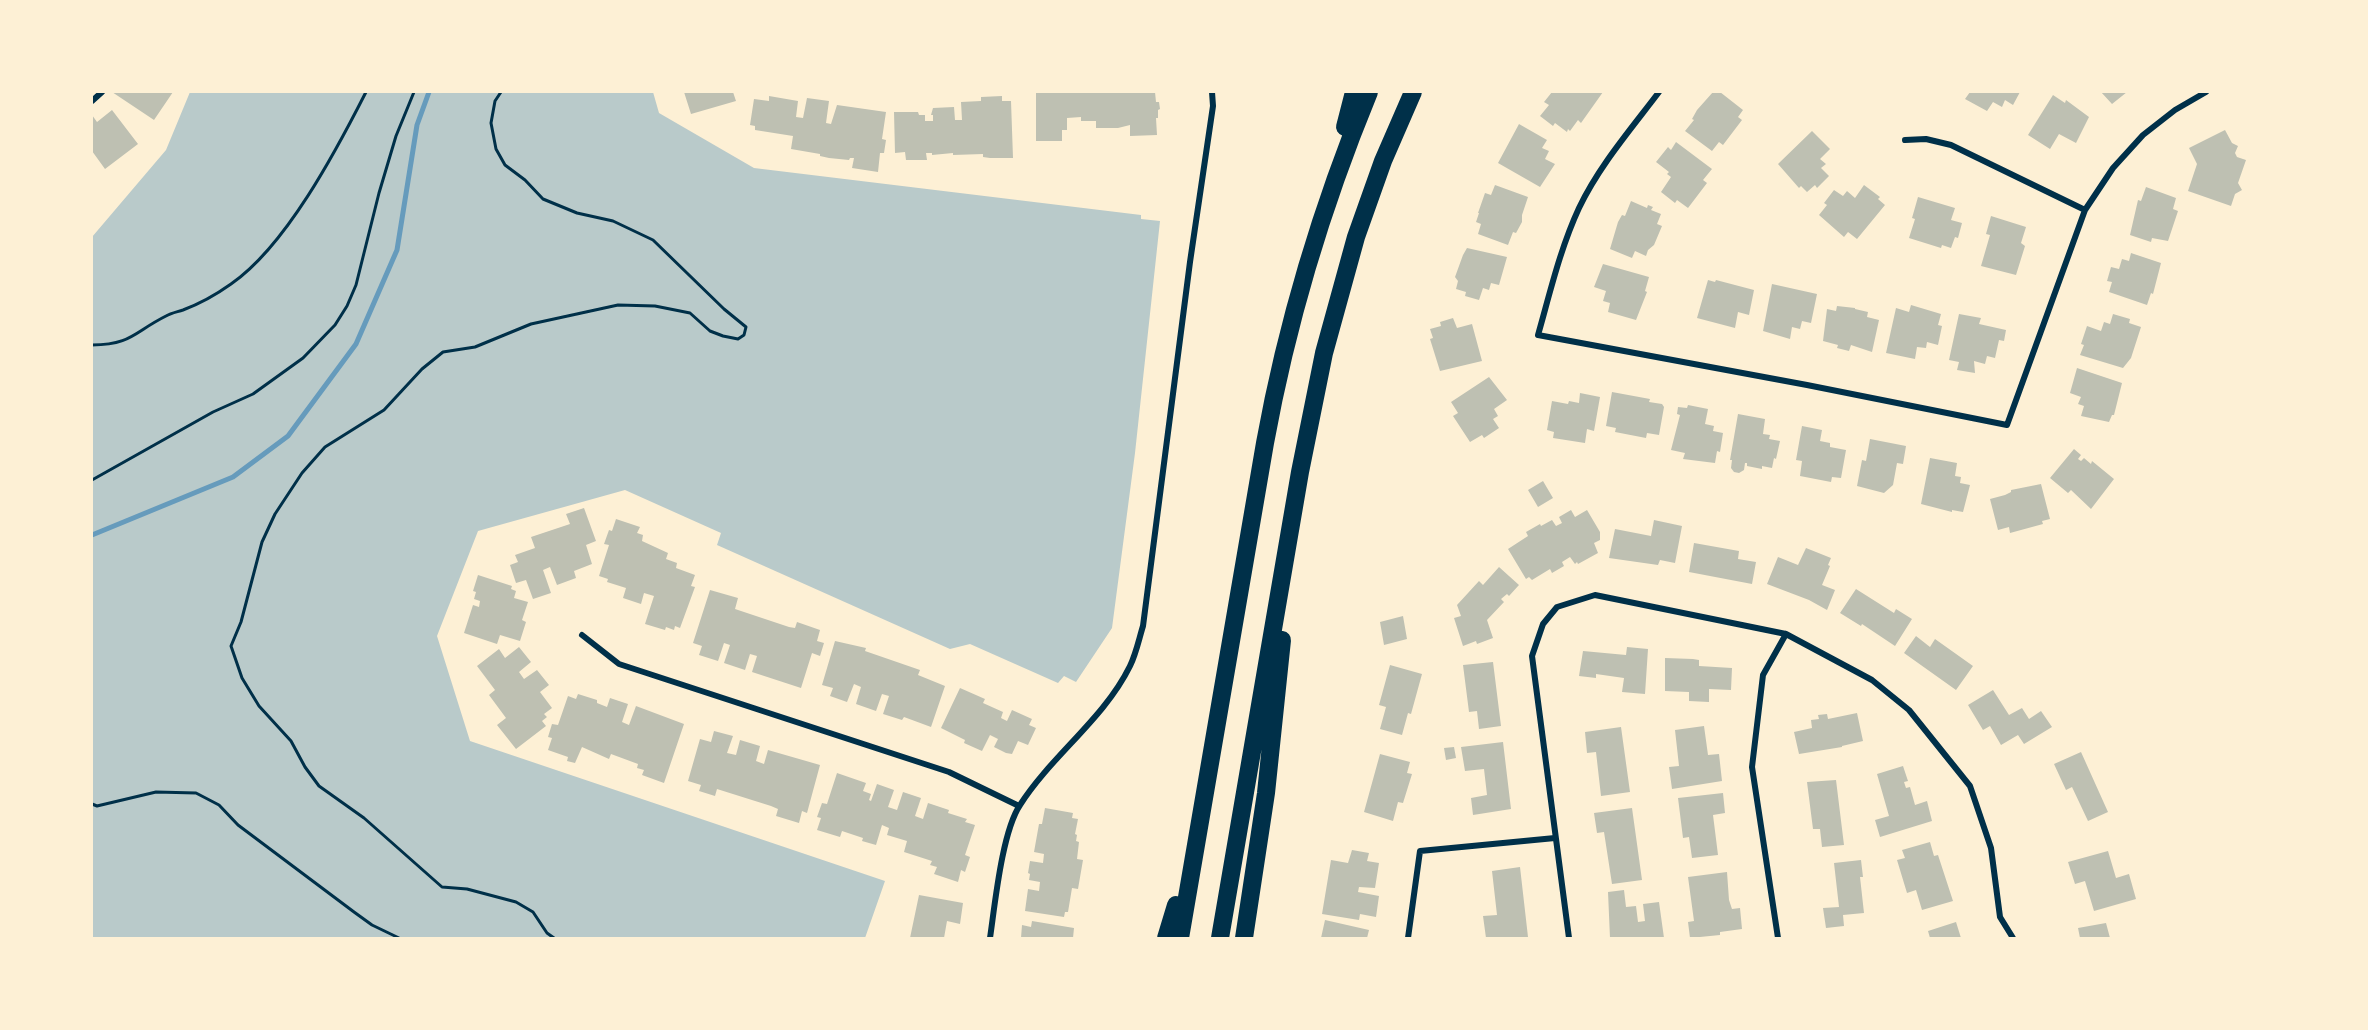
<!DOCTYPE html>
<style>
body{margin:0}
#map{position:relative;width:2368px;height:1030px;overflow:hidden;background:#fdf0d5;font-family:Manrope,sans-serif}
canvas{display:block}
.frame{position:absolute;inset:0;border:93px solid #fdf0d5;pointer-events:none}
</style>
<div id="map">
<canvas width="2368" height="1030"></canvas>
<div class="frame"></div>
</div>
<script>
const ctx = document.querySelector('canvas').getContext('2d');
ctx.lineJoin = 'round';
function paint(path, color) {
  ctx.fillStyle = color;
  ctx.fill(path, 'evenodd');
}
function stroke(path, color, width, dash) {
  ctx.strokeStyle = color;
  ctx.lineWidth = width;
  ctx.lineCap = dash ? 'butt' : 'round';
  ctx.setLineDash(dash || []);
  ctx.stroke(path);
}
paint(new Path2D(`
 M190,92H653L659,113L754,168L1141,215V219L1160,221L1135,453L1112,628L1076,682L1064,676L1058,683L970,644L950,649L717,545L721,533L625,490L478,531L437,636L470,741L885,881L865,938H92V237L166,150Z`), '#b9caca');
stroke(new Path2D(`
 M92,535L233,477L288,436L356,344L397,250L417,125L429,92`), '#669bbc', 5);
paint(new Path2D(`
 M112,92H173L154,120Z
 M684,92H733L736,101L691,114Z
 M1036,92H1155L1156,102H1159L1160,109L1158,110V118H1156L1157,135L1130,136V125L1118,128H1096V121H1081V117L1067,118V130H1062V141H1036Z
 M1552,92H1603L1581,123L1578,120L1570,131L1568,129L1567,132L1555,123L1553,126L1540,116L1549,105L1544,102Z
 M1713,92H1720L1743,110L1738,117L1742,120L1723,145L1719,142L1712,151L1685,131L1694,120L1692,119L1697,110Z
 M1970,92H2020L2013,105L2005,100L2002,107L1993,102L1987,111L1965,99Z
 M2101,92H2127L2112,104Z
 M2053,95L2065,103L2066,100L2089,117L2076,143L2059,134L2050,149L2028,135Z
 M769,96L798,101L796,117L803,118L807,98L829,101L826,123L831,124L837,105L886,112L882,139L886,140L884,153H880L878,172L852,168L854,158H850L849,160L829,158L820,156V154L791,149L793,136L755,130V126L750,125L754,99L769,101Z
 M1002,96V101H1011L1013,158H990L983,157V154L953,155V153L932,155V153H926L927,160H906L905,152L895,153L894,112H918L919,115H925V121H933V115H931L933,108L954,107L955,120H962L961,102L981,101V97Z
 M112,110L138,144L105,169L92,151V115L97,122Z
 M1519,124L1547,140L1542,148L1549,151L1545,159L1555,164L1540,187L1498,163Z
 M2225,130L2232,143L2238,146L2235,153L2237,157L2246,160L2238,183L2242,190L2235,194L2231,206L2188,191L2197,164L2189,148Z
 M1812,131L1830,149L1820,159L1826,164L1821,168L1829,176L1817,188L1815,185L1807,192L1801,186L1799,188L1778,164Z
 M1676,142L1712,169L1703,180L1707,183L1688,208L1677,200L1675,203L1661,192L1671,177L1667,174L1669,172L1656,162L1668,147L1671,150Z
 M1495,185L1528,197L1522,215V222L1516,233L1513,232L1508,245L1478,234L1481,224L1476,222L1479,213H1478L1485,193L1491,195Z
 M1864,185L1880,197L1878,199L1885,205L1857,239L1848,232L1844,237L1819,215L1827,205L1824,203L1834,190L1843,196L1847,191L1855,198Z
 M2146,187L2176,198L2173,209L2178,211L2168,241L2152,238L2151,242L2130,235L2138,200L2141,201Z
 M1918,197L1955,208L1951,220L1962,223L1958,238L1955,237L1951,248L1942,245L1941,248L1909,238L1915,219L1912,218Z
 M1631,201L1647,208L1648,205L1653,207L1651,210L1661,214L1657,224L1662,226L1654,245L1648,250L1646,256L1635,251L1632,258L1610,249L1618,222L1622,215L1625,216Z
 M1991,216L2026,227L2021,243L2025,246L2016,275L1981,266L1990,235L1986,234Z
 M1467,248L1507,257L1499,285L1491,283L1489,290L1483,288L1479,300L1465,296L1466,292L1456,289L1458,281L1455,277L1463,255Z
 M2131,253L2161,263L2153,294L2151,293L2147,305L2109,292L2112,282L2107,281L2111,267L2119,269L2122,259L2129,261Z
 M1603,264L1649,277L1645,291L1647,292L1636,320L1608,312L1610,303L1603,301L1606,291L1594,287Z
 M1708,280L1715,282L1716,280L1754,290L1749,315L1738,312L1735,328L1697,318Z
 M1772,284L1817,294L1811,323L1802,321L1800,329L1792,327L1790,339L1763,331Z
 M1911,305L1941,314L1938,325L1942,326L1938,345L1927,342L1926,348L1917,347L1915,359L1886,353L1896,308L1909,312Z
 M1837,306L1855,308V309L1868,312L1867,317L1879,320L1872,352L1851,345L1849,351L1837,348L1838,345L1823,341L1827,309L1836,311Z
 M1959,314L1981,318L1979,324L2006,330L2004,341L1999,340L1995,358L1987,356L1985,364L1974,361L1975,373L1957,370L1959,362L1949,360Z
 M2113,314L2130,319L2129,323L2141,327L2131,358L2123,368L2080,355L2084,345L2081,344L2087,326L2101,331L2104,322L2110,324Z
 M1453,318L1457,328L1472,324L1482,361L1440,371L1430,339L1433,338L1430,329L1441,326L1440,322Z
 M2077,368L2122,383L2114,415H2112L2109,422L2081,416L2084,406L2078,404L2081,397L2070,393Z
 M1489,377L1507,400L1494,409L1498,416L1493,419L1499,428L1484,438L1482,435L1470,442L1453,416L1458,413L1451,402Z
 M1612,392L1650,399L1649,402L1662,404L1664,407L1659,435L1647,433L1646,438L1615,432L1616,428L1606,426Z
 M1580,393L1600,397L1594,431L1587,429L1585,443L1553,438L1554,432L1547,430L1552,401L1568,404L1569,401L1579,403Z
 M1688,405L1708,409L1705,424L1714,426L1713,431L1723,433L1720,452L1717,451L1715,463L1683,459L1685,453L1671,450L1680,415L1677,414L1678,407L1687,408Z
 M1738,414L1765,419L1763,434L1770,435L1769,439L1780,441L1776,459L1774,458L1772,468L1762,466V469L1747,466V463H1745L1744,470L1739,473L1734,472L1731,468L1732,460H1730Z
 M1802,426L1822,430L1820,441L1830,443V447L1846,450L1841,478L1832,477L1831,482L1800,476L1802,461L1796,460Z
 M1870,439L1906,446L1903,464L1897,463L1893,485L1884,493L1857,486L1862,460L1866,461Z
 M2074,449L2081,455L2078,459L2081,461L2084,458L2091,464L2092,461L2114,479L2091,509L2071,490L2068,493L2050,478Z
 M1930,458L1957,463L1955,476L1961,477L1960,483L1970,485L1963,512L1952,510V512L1921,504Z
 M1543,481L1553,498L1538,507L1528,490Z
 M2041,484L2050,519L2042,521L2043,524L2010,533L2009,527L1998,530L1990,499L2005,495L2011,492V490Z
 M584,508L596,541L586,545L592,564L574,571L576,578L557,585L550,567L543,570L551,593L533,599L526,580L516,583L510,565L518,562L515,555L535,548L531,537L570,524L566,514Z
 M1571,510L1575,517L1587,510L1600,532V540L1594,543L1598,553L1578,564L1577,562L1575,564L1570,557L1562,562L1564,566L1552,573L1550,569L1532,580L1529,577L1526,579L1508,549L1528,536L1526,532L1540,524L1541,526L1552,520L1556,526L1562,523L1559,517Z
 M616,519L640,527L637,533L643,535L642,541L668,553L666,559L677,563L676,568L695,575L691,586L695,587L680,628L675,626L674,630L666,627L665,630L645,624L654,596L644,593L641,604L623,598L626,588L607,582L608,579L599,576L609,545L604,544L609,530L612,531Z
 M1654,520L1682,526L1675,563L1660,560L1658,565L1609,558L1615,529L1651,536Z
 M1694,543L1739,551L1738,559L1756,562L1752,584L1689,572Z
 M1806,548L1831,558L1828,565L1830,566L1822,585L1835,590L1827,610L1809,600L1767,584L1778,557L1798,565Z
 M1499,567L1519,585L1509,596L1507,594L1501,599L1504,602L1487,620L1493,638L1477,644L1476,641L1463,646L1454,618L1461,616L1457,605L1479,581L1483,585Z
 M478,575L512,586L511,589L516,591L514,598L528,602L522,620L526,622L520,641L500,635L497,644L464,633L473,605L479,607L480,601L474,599L476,592L473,591Z
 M1856,589L1894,613L1896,609L1912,619L1895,646L1862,624L1861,626L1840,613Z
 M710,590L738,598L735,609L789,627L795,628L797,622L820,630L817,641L824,643L820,656L812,653L801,688L752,672L757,656L750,654L745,670L724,663L730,645L724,643L718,661L699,655L702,646L693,643Z
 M1403,616L1407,639L1384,645L1380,622Z
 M1916,636L1930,647L1935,639L1973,666L1956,690L1904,653Z
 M835,641L866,648L865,651L920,670L918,675L945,686L931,727L904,717L902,720L883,714L889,696L882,694L876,711L856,704L861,687L854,684L847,702L830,696L833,688L822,685Z
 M519,647L531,662L519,672L524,679L537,670L549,685L540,692L552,708L544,714L547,717L542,721L546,726L516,749L497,725L506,718L489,695L495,690L477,666L499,649L505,658Z
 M1627,647L1648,649L1645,694L1622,692L1624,678L1596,674V678L1579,676L1583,651L1626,655Z
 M1665,658L1693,659L1699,660V666L1732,668L1731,690L1709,689V702L1689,701V692L1665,691Z
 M1493,662L1501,726L1479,729L1477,711L1469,712L1463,665Z
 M1390,665L1422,674L1411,714L1408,713L1402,735L1380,729L1386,707L1379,705Z
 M960,688L985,699L983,703L1003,712L1001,718L1007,721L1012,710L1032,719L1029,725L1036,728L1028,745L1018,741L1012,754L1006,753L994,747L998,739L990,735L982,751L964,743L965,740L941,728Z
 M1993,690L2009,715L2022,708L2029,719L2041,711L2052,727L2024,744L2018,735L2001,745L1990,726L1983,730L1968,705Z
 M578,694L597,700V703L607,707L610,698L628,704L622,722L629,725L636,706L684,724L664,783L642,775L644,770L637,768L638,764L611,754L609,759L582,747L575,763L567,761L568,757L548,750L552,738L548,737L552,724L558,725L568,696L576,699Z
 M1857,713L1863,741L1842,746V747L1799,754L1794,732L1812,728L1811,720L1819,719L1818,715L1827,714L1828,719Z
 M1704,726L1708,755L1719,754L1722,781L1672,789L1669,767L1679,766L1675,730Z
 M1621,727L1630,792L1601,796L1596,752L1587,753L1585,732Z
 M714,731L733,736L727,753L736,755L740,740L760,746L756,761L764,764L768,750L820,765L807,813L802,811L799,823L776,816L778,809L771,806L717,789L715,796L699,791L701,785L688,781L700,739L711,742Z
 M1503,742L1511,809L1473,815L1471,798L1487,795L1484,769L1465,771L1461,747Z
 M1454,747L1456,758L1446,760L1444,748Z
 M2081,752L2108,812L2088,821L2072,787L2066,790L2054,764Z
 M1380,754L1410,762L1407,773L1412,774L1403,803L1398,802L1393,821L1364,812Z
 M1903,766L1908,781L1904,782L1906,788L1910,787L1915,805L1927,801L1932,821L1880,837L1875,820L1889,816L1877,774Z
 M837,773L866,783L863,791L871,794L869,800L871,801L877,784L894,790L888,807L897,810L903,792L921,798L915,816L923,819L928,803L949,810L948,813L967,819L965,822L975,825L965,855L970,857L965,872L961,870L958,882L934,874L937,867L930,865L932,861L904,852L907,841L887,835L889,828L882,825L876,845L862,841L863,838L842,831L840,837L817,830L821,818L817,817L822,803L827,804Z
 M1836,780L1844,845L1822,847L1820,829H1813L1807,782Z
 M1723,793L1725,813L1713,815L1718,855L1692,858L1689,837L1683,838L1678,798Z
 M1045,808L1073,813L1072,818L1078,819L1075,834L1077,835L1076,841L1079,842L1077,859L1083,860L1078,889L1072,888L1068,912H1065L1064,917L1025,911L1028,889L1039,891L1040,882L1029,880L1030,874L1028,873L1030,861L1043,863L1044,854L1034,852L1039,824H1042Z
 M1632,808L1642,880L1612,884L1604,832L1597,833L1594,813Z
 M1930,842L1934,856L1938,855L1953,901L1922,910L1916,890L1907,893L1897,860L1905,858L1902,850Z
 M1352,850L1369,853L1367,861L1379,863L1375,888L1359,887L1358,892L1379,896L1376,917L1360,914L1359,920L1322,914L1331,860L1348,863Z
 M2108,851L2116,878L2129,874L2136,899L2094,911L2085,881L2075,884L2068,862Z
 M1861,860L1863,877H1860L1864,913L1843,915L1844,926L1826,928L1823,908L1839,907L1834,863Z
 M1520,867L1528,937L1486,938L1483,916L1497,915L1492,871Z
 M1727,872L1729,900L1732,909L1740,908L1742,929L1720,932V935L1690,938L1688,922L1694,921L1688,877Z
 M1624,890L1626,907L1636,906L1638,922L1645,921L1643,904L1659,902L1664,938H1610L1608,892Z
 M919,895L963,903L960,924L947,921L944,938H910Z
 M1325,920L1369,930L1367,938H1321Z
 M1032,921L1074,928L1073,938H1021L1022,925L1031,927Z
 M1956,922L1961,938H1930L1928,931Z
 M2106,923L2110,938H2080L2078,928Z`), '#bec0b2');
stroke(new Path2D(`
 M501,92L495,101L491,123L496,149L505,165L525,180L543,199L577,213L613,221L653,240L724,309L746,327L744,335L738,339L723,336L710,331L690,313L655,306L618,305L531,324L475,347L443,352L422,369L384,410L325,447L302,473L275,514L262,542L241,622L231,646L242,678L259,706L291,741L305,767L319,786L364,818L442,887L467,889L516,902L533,912L547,933L554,938
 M92,345C131,345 134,332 166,316C171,313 177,312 183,310C199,304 217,294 231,284C286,246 336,151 366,92
 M92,480L213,412L253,394L303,358L335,325L347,306L356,285L379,193L396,136L414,92
 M92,804L97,806L156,792L196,793L219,805L238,825L354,912L372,925L399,938`), '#003049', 3);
stroke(new Path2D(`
 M1659,92C1631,129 1599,166 1579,208C1560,249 1550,293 1538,335L1807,385L2007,425L2085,210L2113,168L2143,135L2175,110L2206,92
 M92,101L102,92
 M1905,140L1926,139L1951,145L2085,210
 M582,635L619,664L949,772L1019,806
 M990,938C995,904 1002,832 1020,805C1052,755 1104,719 1130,666C1136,654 1139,639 1143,626L1190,262L1213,106L1212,92
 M1408,938L1420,851L1555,838
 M1569,938L1532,656L1543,624L1557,607L1595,595L1786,634L1872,680L1909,710L1970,786L1991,848L2000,917L2013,938
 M1778,938L1752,767L1763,675L1786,634`), '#003049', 6);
stroke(new Path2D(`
 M1345,127L1354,92
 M1166,938L1176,905
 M1180,938L1265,443C1287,322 1322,206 1369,92
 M1220,938L1300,472L1324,353L1356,237L1383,161L1413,92
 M1244,938L1266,793L1282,640`), '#003049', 18);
</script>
